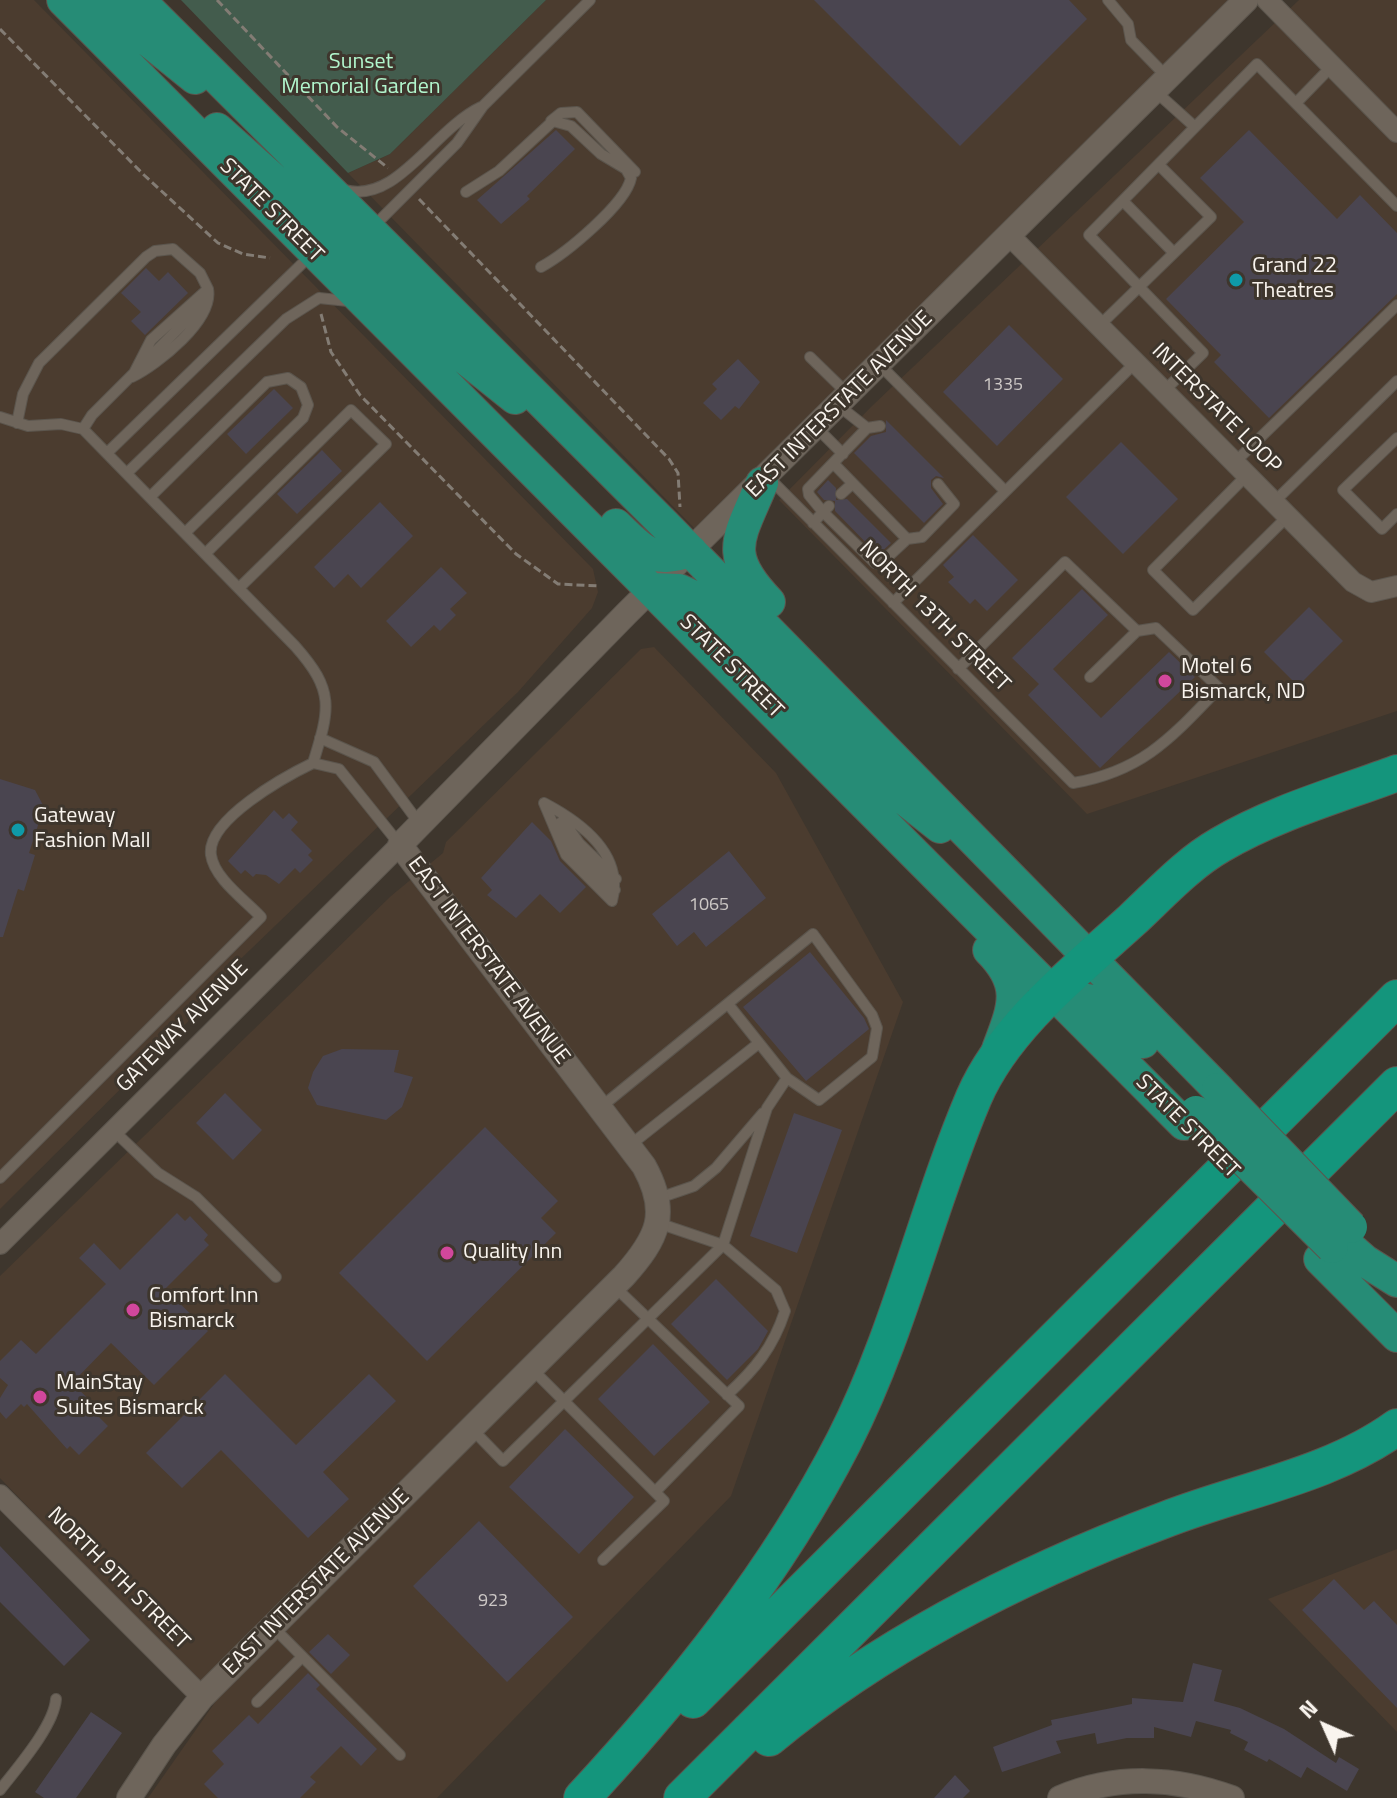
<!DOCTYPE html>
<style>
body{margin:0}
#map{position:relative;width:1397px;height:1798px;overflow:hidden;background:#3e362d;font-family:"Titillium Web",sans-serif}
canvas{display:block}
.north{position:absolute;left:1285px;top:1686px;width:80px;height:80px;-webkit-text-stroke:6px #3e362d;paint-order:stroke;rotate:315deg;font-size:22px;font-weight:700;line-height:32px;text-align:center;color:#f9f4ee}
.north::after{content:'';display:block;margin:auto;width:28px;height:36px;background:#f9f4ee;clip-path:polygon(50% 0,100% 100%,50% 72%,0 100%)}
</style>
<div id="map">
<canvas width="1397" height="1798"></canvas>
<div class="north">N</div>
</div>
<script>
const ctx = document.querySelector('canvas').getContext('2d');
ctx.lineJoin = 'round';
function paint(path, color) {
  ctx.fillStyle = color;
  ctx.fill(path, 'evenodd');
}
function stroke(path, color, width, dash) {
  ctx.strokeStyle = color;
  ctx.lineWidth = width;
  ctx.lineCap = dash ? 'butt' : 'round';
  ctx.setLineDash(dash || []);
  ctx.stroke(path);
}
function label(font, color, halo, rows, align = 'center') {
  ctx.font = font + ' "Titillium Web",sans-serif';
  ctx.lineWidth = 6;
  ctx.setLineDash([]);
  ctx.textBaseline = 'middle';
  ctx.strokeStyle = halo;
  ctx.fillStyle = color;
  for (const [text, x, y, turn = 0] of rows) {
    ctx.save();
    ctx.translate(x, y);
    ctx.rotate((+turn || 0) * Math.PI / 180);
    ctx.textAlign = isNaN(turn) ? turn : align;
    if (halo) ctx.strokeText(text, 0, 0);
    ctx.fillText(text, 0, 0);
    ctx.restore();
  }
}
paint(new Path2D(`
 M0,0H34L593,569L598,592L592,608L518,692L224,975L225,985L0,1209Z
 M546,0H1232L696,530L348,173L390,154Z
 M1299,0H1397V711L1087,814L779,500L872,406Z
 M654,647L776,773L903,1002L731,1496L437,1798H148L216,1701L0,1478V1276L391,896L443,853L446,842L641,649Z
 M1397,1549V1732L1268,1599Z`), '#4b3c2f');
paint(new Path2D(`
 M181,0H546L390,154L348,173Z`), '#435c4d');
paint(new Path2D(`
 M814,0H1069L1087,19L960,146Z
 M556,130L575,149L527,196L530,199L501,224L477,200Z
 M1249,130L1337,219L1360,195L1397,233V294L1269,418L1214,362L1221,355L1166,299L1244,222L1200,178Z
 M146,268L159,281L168,272L188,293L145,335L131,321L141,312L121,293Z
 M1009,325L1063,379L997,446L943,392Z
 M738,359L760,382L739,409L735,406L721,420L703,403L717,389L712,384Z
 M274,389L293,408L246,454L227,434Z
 M886,420L944,478L936,476L931,480V488L943,504L924,523L854,453L871,436L886,432Z
 M1121,442L1178,499L1123,554L1066,497Z
 M322,450L342,471L297,514L277,494Z
 M828,480L836,488V500L847,499L891,543L878,555L835,511V501L824,500L817,492Z
 M380,502L413,536L361,588L348,574L334,588L314,567Z
 M973,535L1018,580L987,611L975,599L970,604L948,582L954,577L943,565Z
 M441,567L467,593L450,609L456,615L440,631L434,625L411,647L386,621Z
 M1082,589L1108,615L1053,669L1101,718L1169,652L1195,677L1100,768L1028,695L1039,684L1012,658Z
 M1309,607L1343,641L1298,686L1264,652Z
 M0,779L35,790L44,807L29,853L35,855L24,891L18,889L3,937H0Z
 M274,810L283,819L289,813L298,822L291,830L312,851L308,855L313,860L300,873L295,868L279,884L266,875L256,874L253,877L245,870L241,874L228,861Z
 M532,822L551,841L560,861L586,887L560,913L540,894L516,918L487,895L492,890L481,878Z
 M729,851L766,898L706,947L694,932L677,946L652,914Z
 M810,952L864,1018L869,1029L806,1081L743,1007Z
 M342,1049L399,1050L394,1072L413,1077L402,1107L386,1120L317,1105L308,1088L313,1072L323,1056Z
 M225,1093L262,1130L233,1160L196,1123Z
 M794,1113L842,1130L797,1253L750,1236Z
 M485,1127L558,1201L541,1218L556,1233L427,1361L339,1273Z
 M177,1213L185,1221L190,1216L208,1235L204,1240L209,1245L165,1289L208,1331L154,1385L111,1343L72,1383L103,1413L99,1417L108,1426L79,1455L70,1446L67,1449L27,1404L24,1407L21,1404L6,1419L0,1412V1398L8,1385L0,1378V1361L21,1340L36,1354L106,1284L79,1258L94,1243L120,1270Z
 M716,1279L768,1331L758,1349L727,1380L671,1324Z
 M653,1344L710,1402L654,1456L598,1399Z
 M225,1374L296,1445L369,1374L396,1401L323,1472L349,1499L308,1538L221,1450L182,1488L146,1453Z
 M565,1429L634,1497L579,1554L509,1487Z
 M479,1521L573,1617L507,1682L413,1586Z
 M0,1546L90,1640L64,1666L0,1602Z
 M1334,1579L1364,1610L1374,1601L1397,1625V1708L1302,1610Z
 M328,1634L350,1655L331,1674L309,1652Z
 M1193,1663L1222,1670L1214,1701L1240,1708L1284,1729L1336,1763L1339,1757L1359,1769L1347,1791L1307,1767L1301,1778L1269,1759L1267,1762L1244,1750L1248,1742L1230,1733L1231,1730L1196,1721L1191,1737L1154,1727V1738H1127L1097,1744L1095,1733L1056,1741L1061,1753L1002,1772L993,1747L1052,1725L1051,1720L1132,1704V1698L1183,1702Z
 M308,1673L320,1685L316,1689L377,1749L361,1766L341,1746L310,1777L316,1782L300,1798H218L204,1784L224,1764L212,1751L249,1715L258,1724Z
 M91,1712L122,1733L76,1798H44L35,1792Z
 M955,1775L970,1791L963,1798H934Z`), '#4a4550');
const service = new Path2D(`
 M1108,0L1128,24L1131,40L1167,77
 M1155,91L1195,127
 M1296,103L1332,66
 M551,121L561,113L577,112L635,172
 M1159,165L1211,217L1174,253
 M345,190C397,204 433,130 481,107
 M466,192L499,171L553,121L571,126L601,154L626,169L631,178C626,204 565,254 541,267
 M374,226L457,143L483,106L590,0
 M208,289C214,320 158,364 132,377L151,340Z
 M1100,325L1174,253L1123,201
 M810,357L849,395
 M880,365L1005,491
 M1165,390L1203,353L1089,235L1257,64L1397,206
 M839,406L867,428
 M0,417L28,426L61,424L83,429L295,646C335,691 330,708 313,763C286,776 206,820 211,855C214,878 245,900 261,917L0,1178
 M17,423L23,394L39,363L146,257L155,251L173,249L200,273L208,289L197,310L92,415L83,429
 M817,428L843,454
 M1397,438L1343,490L1382,529L1397,514
 M107,453L312,254
 M1235,462L1397,305
 M834,464L907,539
 M127,473L286,319L319,298L348,301
 M1247,475L1153,570L1193,610L1288,516
 M769,478L1073,783C1143,771 1172,737 1219,688L1156,628L1137,631
 M841,494L852,484
 M150,497L267,382L288,378L301,387L308,405L303,418L185,533
 M1274,502L1397,381
 M829,506L823,512L809,495L808,489L867,428L880,426
 M813,523L823,512L875,563L880,564L907,539L922,537L954,504L938,484
 M205,554L351,410L386,444L239,588
 M893,603L1136,362
 M958,669L1065,562L1137,631L1090,677
 M320,738L374,762L419,823
 M313,763L339,769L400,845
 M544,803C582,823 624,854 612,901
 M544,803L566,855L612,901
 M563,820L579,843L616,879
 M560,823L573,848L615,890
 M601,1107L813,934L872,1015L877,1028L872,1057L819,1100L787,1078L728,1004
 M114,1131L158,1173L196,1197L276,1277
 M629,1146L759,1043
 M659,1198L694,1186L716,1168L763,1113
 M658,1223L723,1245L767,1108L787,1078
 M532,1369L655,1492L739,1406L615,1287
 M472,1429L503,1461L723,1245L776,1290L785,1311C773,1348 755,1369 727,1395
 M603,1560L664,1501L655,1492
 M273,1627L400,1755
 M257,1702L302,1657
 M0,1790C17,1768 54,1726 56,1699`);
const minor = new Path2D(`
 M1267,0L1397,132
 M1010,236L1353,582L1371,592L1397,586
 M0,1244L400,845
 M0,1495L202,1697`);
const tertiary = new Path2D(`
 M129,1798L164,1745L202,1697L624,1276C658,1238 670,1213 644,1166L400,845L627,613L1246,0
 M1060,1798C1116,1774 1176,1777 1232,1798`);
const trunk = new Path2D(`
 M63,0L1184,1124
 M98,0L195,78
 M139,0L664,524L1218,1089
 M217,129L330,230L341,237L357,236
 M326,248L347,253L421,323L515,398
 M762,483C739,539 722,553 769,602
 M616,525C645,553 651,563 691,551
 M652,589L679,590L692,596L874,775L940,827
 M989,950C1024,985 1014,1007 998,1049
 M1054,994L1098,1002L1143,1042
 M1340,1239L1365,1261L1397,1281
 M1320,1259L1397,1336`);
const motorway = new Path2D(`
 M693,1700L1397,998
 M769,1738C887,1641 1025,1572 1167,1519C1242,1490 1331,1475 1397,1427
 M582,1798C681,1691 777,1572 844,1441C900,1331 926,1210 974,1097C1005,1026 1076,971 1132,920C1160,894 1187,864 1220,845C1274,813 1338,795 1397,773
 M682,1798L1397,1085`);
stroke(service, '#5b554d', 12);
stroke(minor, '#5b554d', 22);
stroke(tertiary, '#5b554d', 26);
stroke(trunk, '#5b554d', 34);
stroke(motorway, '#5b554d', 38);
stroke(new Path2D(`
 M217,0L337,127L388,168
 M0,29L144,175L218,243L243,254L270,258
 M419,199L669,459L678,473L680,507
 M321,314L331,352L360,395L516,554L558,584L600,586`), '#837c74', 3, [8, 4]);
stroke(service, '#6e655b', 10);
stroke(minor, '#6e655b', 20);
stroke(tertiary, '#6e655b', 24);
stroke(trunk, '#268c76', 32);
stroke(motorway, '#14957c', 36);
const trunkBridge = new Path2D(`
 M1218,1089L1351,1227
 M1196,1112L1332,1247`);
stroke(trunkBridge, '#5b554d', 34, []);
stroke(trunkBridge, '#268c76', 32);
for (const [x, y, r, color] of [
 [1236,280,8,"#0f9aa8"],
 [1165,681,8,"#d1479c"],
 [18,830,8,"#0f9aa8"],
 [447,1253,8,"#d1479c"],
 [133,1310,8,"#d1479c"],
 [40,1397,8,"#d1479c"]
]) {
  const dot = new Path2D();
  dot.arc(x, y, r, 0, 2 * Math.PI);
  ctx.fillStyle = color;
  ctx.fill(dot);
  stroke(dot, '#3e362d', 3);
}
label('18px', '#cdc8c6', null, [
 ["1335",1003,386],
 ["1065",709,906],
 ["923",493,1602]
]);
label('22px', '#b2f6cd', '#3e362d', [
 ["Sunset",361,63],
 ["Memorial Garden",361,88]
]);
label('22px', '#f9f4ee', '#3e362d', [
 ["STATE STREET",271,211,45],
 ["EAST INTERSTATE AVENUE",840,405,-45],
 ["INTERSTATE LOOP",1216,409,45],
 ["NORTH 13TH STREET",934,617,45],
 ["STATE STREET",731,667,45],
 ["EAST INTERSTATE AVENUE",488,961,53],
 ["GATEWAY AVENUE",183,1027,-45],
 ["STATE STREET",1187,1127,45],
 ["NORTH 9TH STREET",118,1579,45],
 ["EAST INTERSTATE AVENUE",317,1583,-45]
]);
label('22px', '#f9f4ee', '#3e362d', [
 ["Grand 22",1252,267],
 ["Theatres",1252,292],
 ["Motel 6",1181,668],
 ["Bismarck, ND",1181,693],
 ["Gateway",34,817],
 ["Fashion Mall",34,842],
 ["Quality Inn",463,1253],
 ["Comfort Inn",149,1297],
 ["Bismarck",149,1322],
 ["MainStay",56,1384],
 ["Suites Bismarck",56,1409]
], 'left');
</script>
